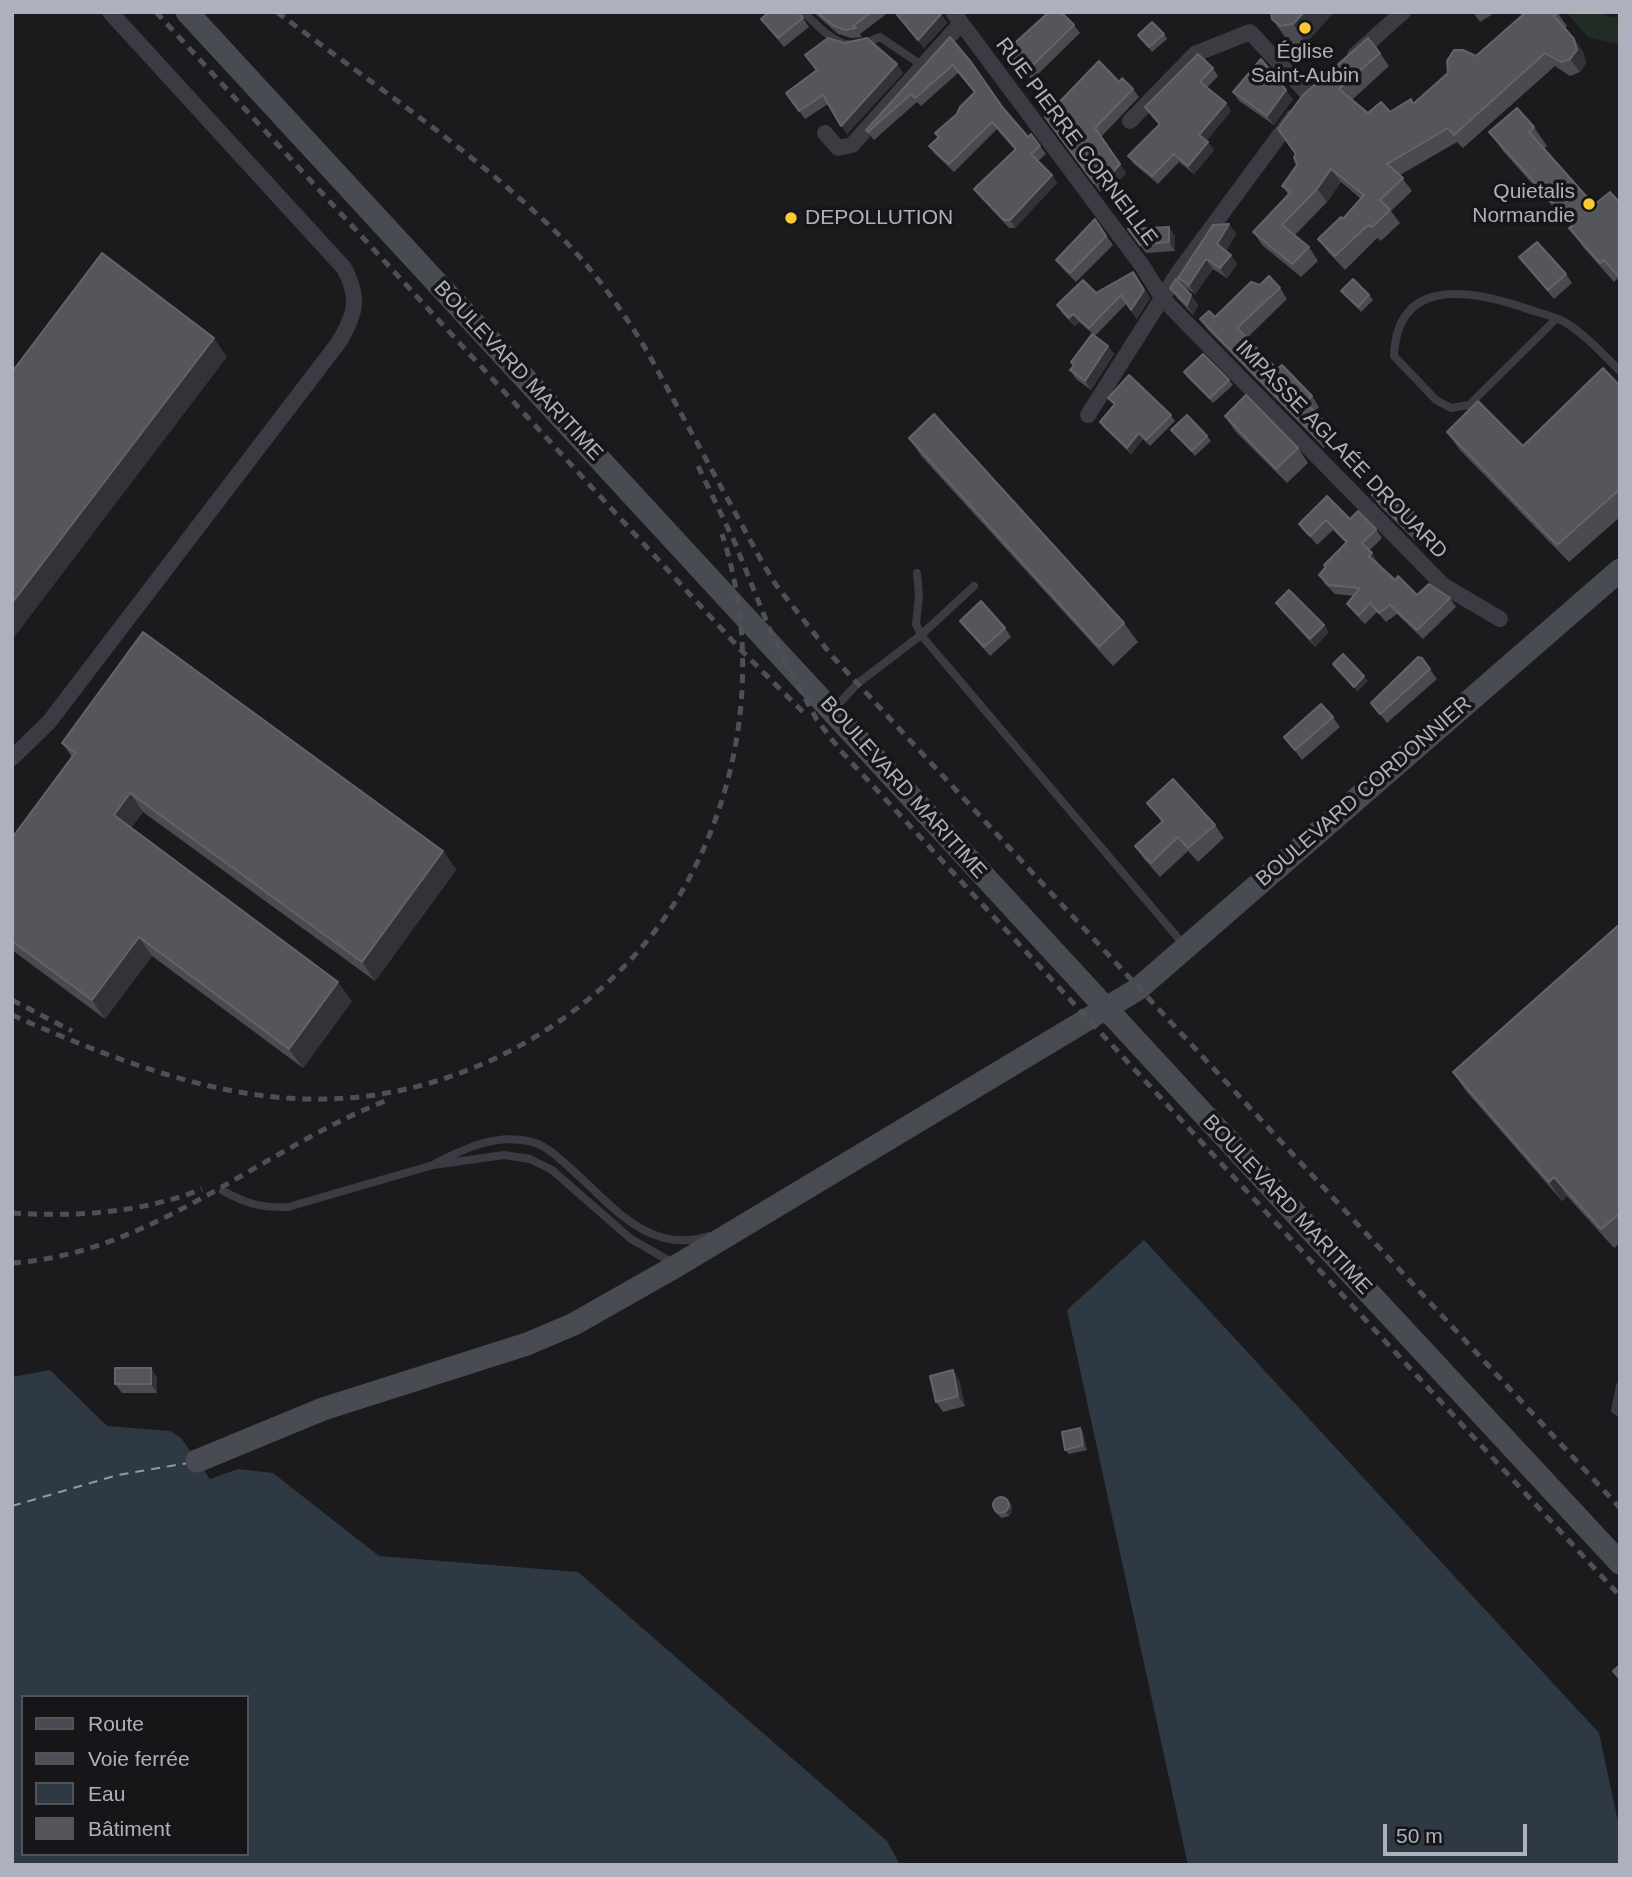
<!DOCTYPE html>
<meta charset="utf-8">
<style>
body{margin:0}
#map{position:relative;width:1632px;height:1877px;overflow:hidden;background:#1b1b1d;font-family:Helvetica,sans-serif}
canvas{display:block}
.frame{position:absolute;inset:0;border:14px solid #adb1bd;pointer-events:none}
.legend{position:absolute;left:21px;top:1695px;width:228px;height:161px;box-sizing:border-box;background:#161618;border:2px solid #52545a;margin:0;padding:9px 12px;list-style:none;font-size:21px;color:#adb1bd}
.legend li{display:flex;align-items:center;gap:14px;height:35px}
.legend b{width:35px;border:2px solid #52545a}
.scale{position:absolute;left:1383px;top:1824px;width:144px;height:32px;box-sizing:border-box;border:4px solid #adb1bd;border-top:0;padding-left:9px;font-size:21px;line-height:24px;white-space:nowrap;color:#adb1bd;-webkit-text-stroke:5px #161618;paint-order:stroke}
</style>
<div id="map">
<canvas width="1632" height="1877"></canvas>
<div class="frame"></div>
<ul class="legend">
<li><b style="height:9px;background:#494b53"></b>Route</li>
<li><b style="height:9px;background:#4e5058"></b>Voie ferrée</li>
<li><b style="height:19px;background:#2f3943"></b>Eau</li>
<li><b style="height:19px;background:#54565b"></b>Bâtiment</li>
</ul>
<div class="scale">50 m</div>
</div>
<script>
const ctx = document.querySelector('canvas').getContext('2d');
ctx.lineJoin = 'round';
function paint(path, color) {
  ctx.fillStyle = color;
  ctx.fill(path, 'evenodd');
}
function stroke(path, color, width, dash) {
  ctx.strokeStyle = color;
  ctx.lineWidth = width;
  ctx.lineCap = dash ? 'butt' : 'round';
  ctx.setLineDash(dash || []);
  ctx.stroke(path);
}
function label(font, color, halo, rows, align = 'center') {
  ctx.font = font + ' Helvetica,sans-serif';
  ctx.lineWidth = 7;
  ctx.setLineDash([]);
  ctx.textBaseline = 'middle';
  ctx.strokeStyle = halo;
  ctx.fillStyle = color;
  for (const [text, x, y, turn = 0] of rows) {
    ctx.save();
    ctx.translate(x, y);
    ctx.rotate((+turn || 0) * Math.PI / 180);
    ctx.textAlign = isNaN(turn) ? turn : align;
    if (halo) ctx.strokeText(text, 0, 0);
    ctx.fillText(text, 0, 0);
    ctx.restore();
  }
}
paint(new Path2D(`
 M1566,12H1594L1612,17H1620V44L1589,38Z`), '#222c24');
paint(new Path2D(`
 M1144,1240L1599,1733L1620,1831V1865H1188L1067,1310Z
 M50,1370L107,1426L170,1431L181,1438L210,1479L238,1469L273,1473L379,1556L578,1572L887,1841L900,1865H12V1377ZM23,1697H247V1854H23Z`), '#2f3943');
stroke(new Path2D(`
 M12,1506L118,1475L188,1463`), '#839cb9', 2, [9, 7]);
stroke(new Path2D(`
 M804,12C816,25 838,48 857,45C865,43 873,40 880,37L923,66
 M1556,319L1469,405L1451,408L1436,400L1394,356C1397,278 1467,289 1522,307C1535,312 1551,315 1563,321C1585,334 1602,353 1620,371
 M917,573L919,595L916,624L921,635L1184,945
 M834,709L857,684L921,635L974,586
 M436,1163C466,1148 494,1134 528,1141C543,1143 558,1157 569,1167C610,1203 648,1256 709,1236
 M223,1191C248,1204 260,1208 288,1207L433,1165L504,1155L530,1159L552,1170L631,1239L675,1264
 M1620,1386L1615,1410L1620,1413`), '#3b3c43', 8);
stroke(new Path2D(`
 M953,12L1143,267L1163,299L1444,586L1500,619
 M1355,55L1403,12
 M1130,121L1195,54L1250,32L1309,95
 M825,133L838,148L852,145L961,23
 M1088,415L1178,273L1293,117
 M12,758L49,722L339,342C356,313 360,298 344,268L110,12`), '#3b3c43', 16);
stroke(new Path2D(`
 M187,12C664,529 1140,1048 1620,1563
 M197,1461L323,1409L527,1344L574,1324L678,1265L1138,989L1620,570`), '#494b53', 23);
stroke(new Path2D(`
 M156,12L741,650L807,716
 M277,12C372,84 475,152 560,236C594,270 622,310 647,351L762,562L776,585L832,656L1620,1508
 M698,466L735,543L770,630L795,680L817,720L840,750L1620,1596
 M12,1000L72,1031
 M12,1015C110,1058 219,1102 327,1099C476,1096 627,1003 694,869C746,766 758,644 722,534
 M12,1213C75,1217 142,1213 202,1189
 M12,1263C152,1254 263,1148 390,1099`), '#4e5058', 5, [9, 7]);
paint(new Path2D(`
 M813,12H889L860,34L862,37L851,38L838,34Z
 M895,12H940L947,23L924,48Z
 M1047,12H1064L1063,14L1074,25L1080,33L1032,80L1012,58L1007,50L1048,13Z
 M1334,12L1306,43L1293,45L1285,37L1272,19Z
 M1473,12H1496L1480,22Z
 M1557,12L1567,26L1565,28L1574,39L1583,52L1586,63L1580,72L1570,76L1555,66L1463,148L1457,142L1400,175L1412,191L1391,211L1400,223L1381,241L1377,238L1345,270L1328,252L1318,239L1343,219L1361,199L1341,182L1327,202L1295,235L1309,247L1318,261L1301,277L1262,245L1253,232L1288,194L1282,186L1297,165L1295,154L1278,129L1380,53L1389,66L1352,100L1368,113L1390,112L1414,103L1476,56Z
 M803,18L809,27L784,47L761,19Z
 M1164,34L1167,39L1152,52L1138,35Z
 M950,37L1003,108L1028,137L1040,146L1046,154L1038,161L1052,175L1057,183L1015,228H1009L980,197L974,189L1015,150L997,129L954,172L935,154L929,146L938,138L935,133L957,114L974,92L958,73L921,106L917,102L874,140L866,130Z
 M805,55L903,73L847,134L828,104L805,119L786,93L816,71Z
 M1213,68L1218,76L1207,88L1226,103L1231,111L1206,141L1214,150L1194,174L1179,162L1158,184L1134,164L1128,156L1159,125L1145,107Z
 M1119,82L1133,89L1139,97L1101,137L1126,173L1113,187L1109,183L1100,192L1045,117Z
 M1233,92L1293,99L1274,125L1239,101Z
 M1534,127L1547,146L1544,149L1594,205L1620,203V282L1617,279L1614,282L1583,247L1569,228L1571,227L1503,151L1489,132Z
 M1095,219L1113,245L1076,282L1063,269L1056,260Z
 M1229,224L1236,234L1226,251L1237,264L1227,278L1213,269L1195,294L1185,287L1178,278Z
 M1128,229L1175,236V251L1146,253Z
 M1519,257L1566,274L1572,283L1554,299L1526,266Z
 M1133,272L1150,298L1137,319L1126,304L1095,336L1114,354L1091,390L1076,379L1070,370L1073,366L1071,362L1095,336L1079,322L1075,326L1063,314L1057,305L1096,293Z
 M1260,285L1280,288L1287,299L1247,338L1277,369L1312,396L1319,407L1314,412L1328,426L1335,437L1324,448L1208,330L1200,319L1215,317Z
 M1170,288L1191,295L1198,305L1193,315L1177,298Z
 M1341,291L1369,295L1373,300L1361,312Z
 M1184,372L1229,380L1233,385L1213,403L1187,377Z
 M1620,386V517L1569,562L1459,449L1447,432L1523,446Z
 M1108,398L1171,415L1175,421L1150,446L1143,439L1131,454L1104,428L1100,422L1114,405Z
 M1225,416L1298,448L1308,463L1287,483L1235,431Z
 M1171,430L1207,436L1211,441L1195,456Z
 M909,438L1124,623L1138,642L1113,666L922,457Z
 M1372,495L1420,519L1427,529L1415,541L1379,505Z
 M1327,496L1350,519L1376,529L1382,538L1369,551L1378,563L1377,564L1395,580L1417,595L1450,598L1456,607L1423,639L1397,614L1386,622L1377,612L1365,624L1354,613L1347,604L1354,596L1335,594L1325,584L1319,575L1346,543L1333,530L1317,545L1299,524Z
 M1276,603L1324,625L1329,632L1315,647L1281,610Z
 M960,621L1005,628L1011,637L990,656L966,629Z
 M1422,658L1437,679L1387,723L1371,703Z
 M1333,717L1340,727L1302,760L1284,737Z
 M62,743L443,851L456,870L375,981L143,812L131,828L352,1001L303,1068L152,956L105,1019L12,950V838L72,757Z
 M1147,803L1215,825L1224,838L1198,862L1188,851L1160,877L1144,859L1135,846L1162,822Z
 M1620,924V1243L1614,1248L1567,1196L1562,1201L1466,1091L1453,1072Z
 M151,1368L157,1378V1393H122L115,1384Z
 M953,1370L959,1380L965,1406L943,1412L936,1402Z
 M1080,1428L1083,1432L1087,1450L1069,1454L1065,1450Z
 M1008,1501L1012,1506V1512L1009,1516L1002,1518L998,1515L994,1511Z`), '#494b4f');
paint(new Path2D(`
 M940,12L947,23L924,48L918,40Z
 M1304,12H1334L1306,43L1293,24Z
 M1574,39L1583,52L1586,63L1580,72L1570,59Z
 M897,64L903,73L847,134L841,126Z
 M1286,90L1293,99L1274,125L1267,116Z
 M1226,103L1231,111L1205,143L1199,135Z
 M1095,128L1126,173L1113,187L1107,179Z
 M1208,142L1214,150L1194,174L1188,166Z
 M1331,169L1341,182L1327,202L1317,189Z
 M1052,175L1057,183L1015,228L1010,220Z
 M1229,224L1236,234L1224,254L1217,244Z
 M1169,227L1175,236V251L1169,242Z
 M1231,255L1237,264L1227,278L1220,268Z
 M1206,259L1213,269L1195,294L1189,285Z
 M1133,272L1150,298L1137,319L1131,310Z
 M1191,295L1198,305L1193,315L1187,305Z
 M1073,314L1079,322L1075,326L1069,318Z
 M214,338L227,357L12,640V603Z
 M1108,346L1114,354L1091,390L1085,381Z
 M1139,433L1143,439L1131,454L1127,448Z
 M1372,553L1378,563L1376,565L1369,556Z
 M1324,625L1329,632L1315,647L1310,639Z
 M1364,676L1368,681L1357,692L1354,687Z
 M130,793L143,812L127,834L114,815Z
 M443,851L456,870L375,981L362,962Z
 M139,937L152,956L105,1019L92,1000Z
 M338,982L352,1001L303,1068L289,1049Z
 M1554,1177L1567,1196L1562,1201L1549,1182Z
 M151,1368L157,1378V1393L151,1384Z
 M953,1370L959,1380L965,1406L958,1396Z
 M1080,1428L1083,1432L1087,1450L1083,1445Z
 M1008,1501L1012,1506V1512L1009,1516L1005,1511Z`), '#323336');
const building = new Path2D(`
 M769,12H798L803,18L778,38L761,19Z
 M817,12H871L853,26L856,28L845,30L832,25Z
 M895,12H940L941,14L918,40Z
 M1049,12H1061L1074,25L1027,71L1007,50Z
 M1271,12H1304L1293,24L1280,26L1272,19Z
 M1526,12H1557L1554,16L1574,39L1577,50L1570,59L1561,62L1545,53L1454,135L1448,128L1387,164L1403,178L1380,200L1390,210L1372,227L1368,225L1335,256L1318,239L1341,217L1343,219L1364,195L1331,169L1317,189L1282,225L1309,247L1292,264L1253,232L1291,192L1282,186L1297,165L1294,157L1296,154L1278,129L1303,95L1368,38L1380,53L1339,89L1368,113L1381,102L1390,112L1411,99L1413,104L1448,73L1447,61L1454,50H1463L1476,56Z
 M1152,22L1164,34L1149,47L1138,35Z
 M950,37L971,62L1003,108L1028,137L1031,134L1040,146L1031,154L1052,175L1010,220H1004L974,189L1016,149L992,122L949,164L929,146L939,137L935,133L957,114L960,107L975,92L953,65L915,98L911,94L868,132L866,130Z
 M828,38L844,43L867,38L897,64L841,126L823,95L799,111L786,93L817,70L805,55Z
 M1198,54L1213,68L1200,82L1226,103L1199,135L1208,142L1188,166L1174,154L1152,176L1128,156L1160,124L1145,107Z
 M1261,59L1286,90L1267,116L1233,92Z
 M1099,61L1119,82L1122,78L1133,89L1095,128L1120,164L1107,179L1103,174L1094,183L1045,117Z
 M1517,108L1534,127L1529,132L1594,205L1610,192L1620,203V278L1604,260L1600,263L1569,228L1573,225L1489,132Z
 M1095,219L1106,236L1070,273L1056,260Z
 M1229,224L1217,244L1231,255L1220,268L1206,259L1189,285L1178,278L1213,225Z
 M1169,227V242L1140,245L1128,229Z
 M1537,242L1566,274L1548,290L1519,257Z
 M102,253L214,338L12,603V372Z
 M1133,272L1144,290L1131,310L1121,295L1089,328L1073,314L1069,318L1057,305L1083,280L1096,293Z
 M1269,276L1280,288L1237,328L1277,369L1282,365L1312,396L1305,402L1328,426L1316,437L1200,319L1209,311L1215,317L1251,282L1260,285Z
 M1176,279L1191,295L1187,305L1170,288Z
 M1353,279L1369,295L1358,307L1341,291Z
 M1092,334L1108,346L1085,381L1070,370L1074,365L1071,362Z
 M1203,354L1229,380L1210,398L1184,372Z
 M1603,368L1620,386V489L1557,545L1447,432L1478,401L1523,446Z
 M1129,375L1171,415L1146,440L1139,433L1127,448L1100,422L1115,404L1108,398Z
 M1246,395L1298,448L1276,469L1225,416Z
 M934,414L1124,623L1099,647L909,438Z
 M1187,415L1207,436L1192,451L1171,430Z
 M1384,483L1420,519L1408,531L1372,495Z
 M1327,496L1350,519L1358,511L1376,529L1362,543L1372,553L1369,556L1395,580L1398,576L1417,595L1429,584L1450,598L1417,630L1390,605L1379,613L1370,603L1359,615L1347,604L1360,588L1329,585L1319,575L1326,567L1324,565L1347,542L1326,520L1310,536L1299,524Z
 M1289,590L1324,625L1310,639L1276,603Z
 M981,601L1005,628L984,647L960,621Z
 M143,632L443,851L362,962L130,793L114,815L338,982L289,1049L139,937L92,1000L12,941V838L75,753L62,743Z
 M1343,654L1364,676L1354,687L1333,664Z
 M1418,657L1422,658L1430,669L1380,714L1371,703Z
 M1321,704L1333,717L1295,750L1284,737Z
 M1173,779L1215,825L1188,848L1178,837L1151,863L1135,846L1163,821L1147,803Z
 M1620,924V1213L1601,1229L1554,1177L1549,1182L1453,1072Z
 M115,1368H151V1384H115Z
 M953,1370L958,1396L936,1402L930,1376Z
 M1080,1428L1083,1445L1065,1450L1062,1432Z
 M993 1505a8 8 0 1 1 16 0a8 8 0 1 1-16 0Z
 M1620,1665V1679L1613,1671Z`);
paint(building, '#54565b');
stroke(building, '#62646a', 2);
for (const [x, y, r, color] of [
 [1305,28,7,"#fcc834"],
 [1589,204,7,"#fcc834"],
 [791,218,7,"#fcc834"]
]) {
  const dot = new Path2D();
  dot.arc(x, y, r, 0, 2 * Math.PI);
  ctx.fillStyle = color;
  ctx.fill(dot);
  stroke(dot, '#161618', 2.5);
}
label('21px', '#adb1bd', '#161618', [
 ["Église",1305,52],
 ["Saint-Aubin",1305,76],
 ["Quietalis",1575,192,"right"],
 ["Normandie",1575,216,"right"],
 ["DEPOLLUTION",805,218,"left"]
]);
label('21px', '#adb1bd', '#161618', [
 ["RUE PIERRE CORNEILLE",1076,142,53],
 ["BOULEVARD MARITIME",518,371,47],
 ["IMPASSE AGLAÉE DROUARD",1341,450,46],
 ["BOULEVARD MARITIME",903,788,48],
 ["BOULEVARD CORDONNIER",1364,792,-41],
 ["BOULEVARD MARITIME",1287,1205,47]
]);
</script>
